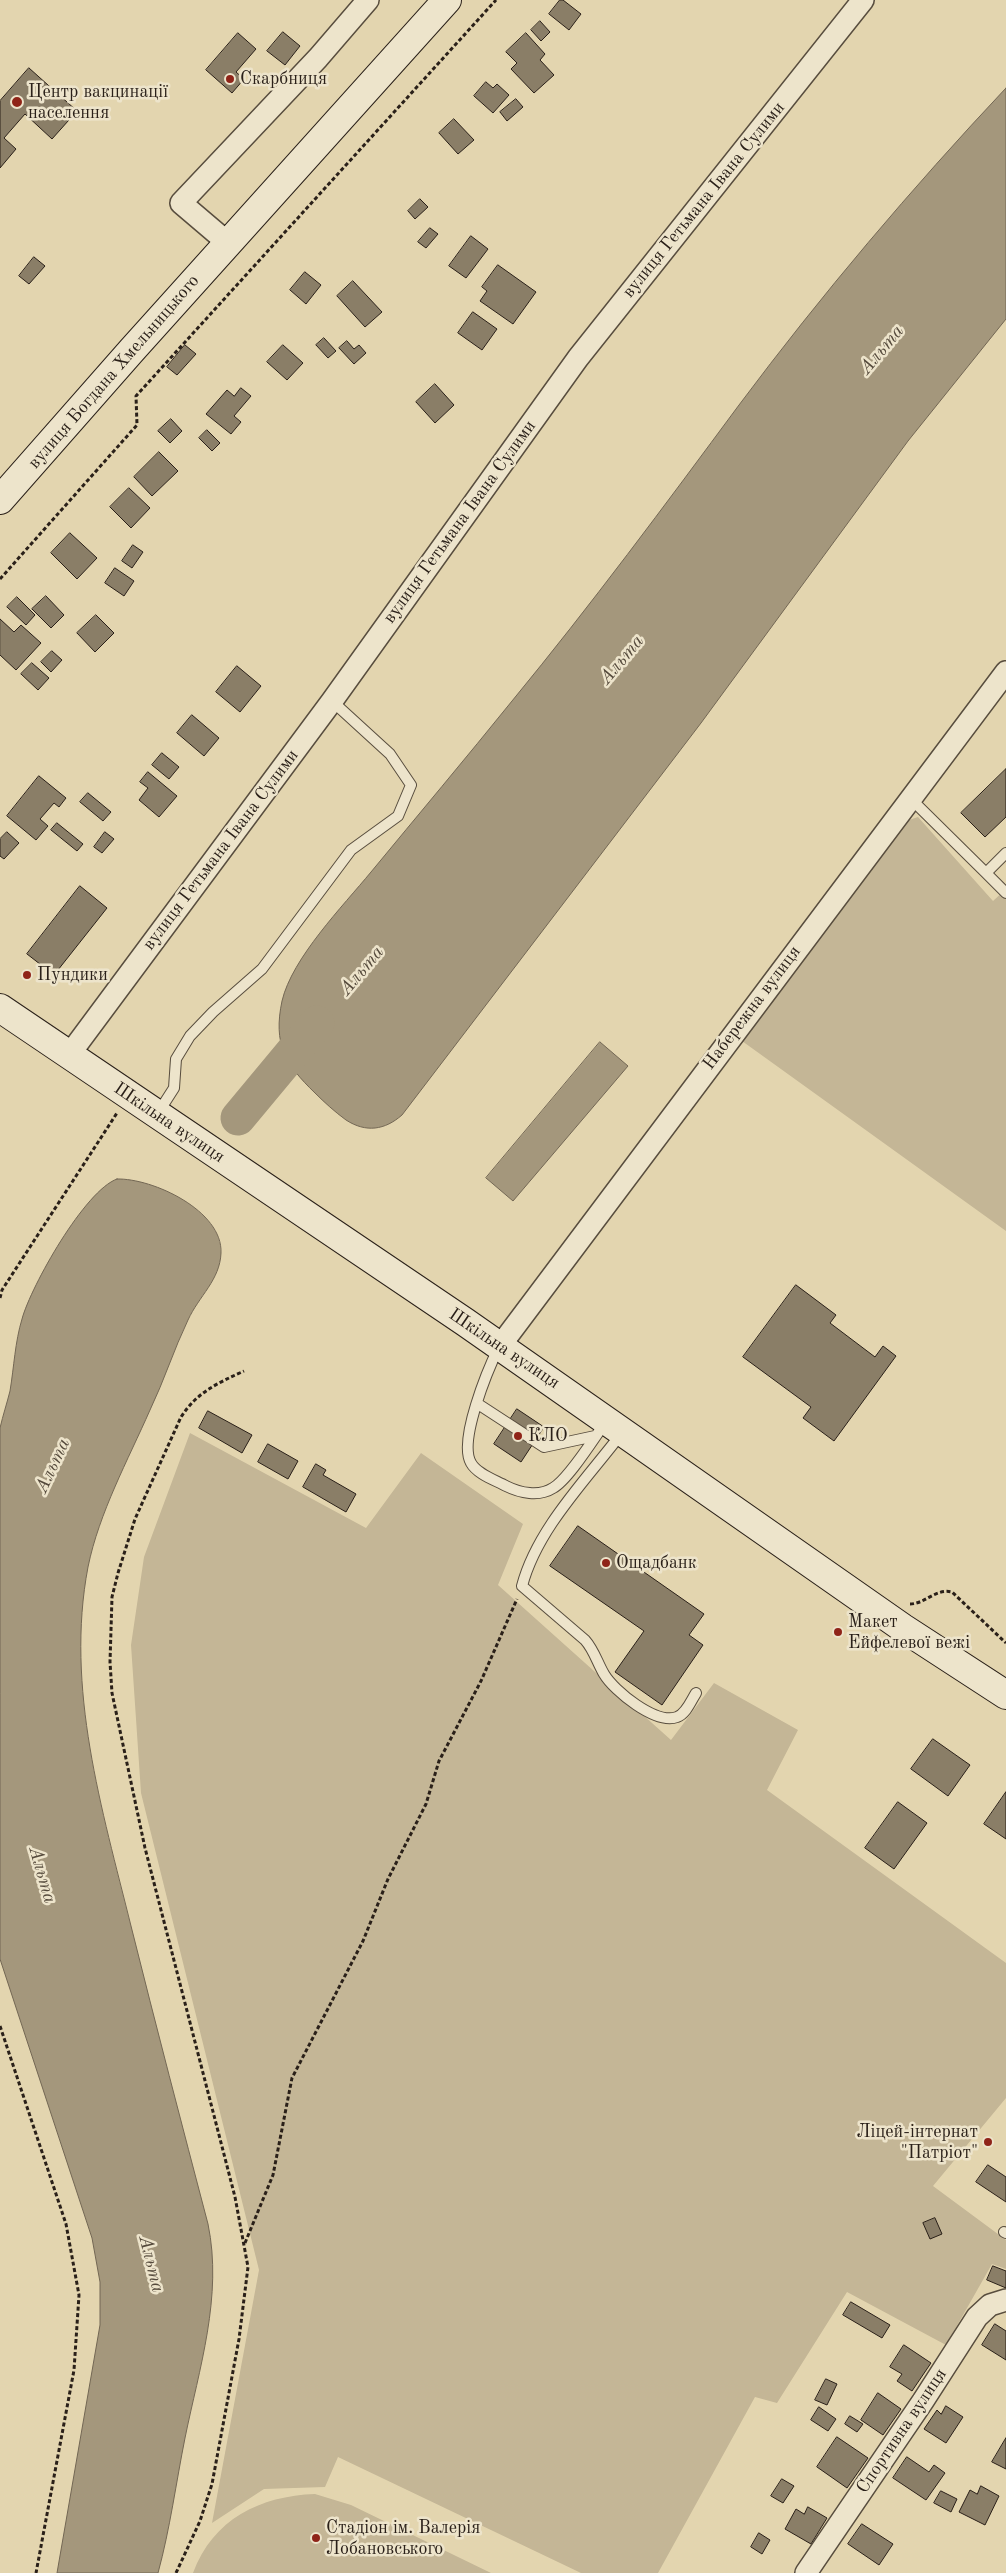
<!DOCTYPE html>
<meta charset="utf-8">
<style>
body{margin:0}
canvas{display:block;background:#e3d5af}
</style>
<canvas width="1006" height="2573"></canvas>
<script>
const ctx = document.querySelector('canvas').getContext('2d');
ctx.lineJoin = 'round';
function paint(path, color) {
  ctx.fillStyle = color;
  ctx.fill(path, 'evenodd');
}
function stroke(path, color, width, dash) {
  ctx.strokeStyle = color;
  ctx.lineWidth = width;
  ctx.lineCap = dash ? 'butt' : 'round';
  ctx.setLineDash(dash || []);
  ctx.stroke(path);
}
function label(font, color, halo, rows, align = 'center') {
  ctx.font = font + ' "Old Standard TT",serif';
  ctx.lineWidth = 5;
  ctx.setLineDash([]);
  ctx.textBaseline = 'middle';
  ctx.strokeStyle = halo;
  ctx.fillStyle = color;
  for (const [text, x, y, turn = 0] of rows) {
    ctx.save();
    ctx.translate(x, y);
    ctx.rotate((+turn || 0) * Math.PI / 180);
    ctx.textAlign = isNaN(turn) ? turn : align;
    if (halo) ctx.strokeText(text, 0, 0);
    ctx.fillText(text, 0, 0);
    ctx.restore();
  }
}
paint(new Path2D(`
 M918,817L993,901L1006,889V1231L742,1041L903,822Z
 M190,1433L366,1528L421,1453L523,1524L498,1585L671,1740L714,1683L798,1730L767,1790L1006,1963V2098L933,2186L1006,2240V2269L992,2264L946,2345L847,2292L777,2403L755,2397L658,2573H581L338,2457L325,2487L264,2489L212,2523L259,2270L141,1793L131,1645L144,1557Z
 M315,2494L351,2505L491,2573H193C213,2519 260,2496 315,2494Z`), '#c4b696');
const water = new Path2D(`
 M1006,88V319L908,441L701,723L402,1115C385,1130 366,1133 346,1120C335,1112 324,1102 315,1093C285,1064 273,1044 282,1001C292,958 343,906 371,872C418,815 466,758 512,701C591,605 665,505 739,405C822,294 911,189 1006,88Z
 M600,1042L628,1066L513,1201L486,1178Z
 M117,1179C153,1178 223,1211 221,1253C220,1280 199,1296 188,1320C174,1349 164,1381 150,1410C128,1460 99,1513 88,1567C65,1688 102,1809 131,1926C156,2026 182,2125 208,2224C223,2296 199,2369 185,2438C176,2483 170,2529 158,2573H57L100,2325V2282L92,2238L0,1959V1428C3,1415 7,1403 10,1391C14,1367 15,1342 22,1319C31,1286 85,1190 117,1179Z`);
paint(water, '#a4977c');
stroke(water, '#736754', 1);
stroke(new Path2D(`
 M238,1118L317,1023`), '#a4977c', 35);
const building = new Path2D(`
 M560,0H563L581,14L569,30L549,14Z
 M540,21L550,32L541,41L531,30Z
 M283,32L300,46L285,65L267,51Z
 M238,33L256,49L236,72L244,79L232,93L206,70Z
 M526,33L545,54L540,60L554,75L534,93L511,69L517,63L506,52Z
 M29,68L77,111L52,139L25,114L4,138L16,149L0,168V101Z
 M486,82L493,88L497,84L509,95L493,113L474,96Z
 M516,99L523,107L507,121L500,112Z
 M454,119L474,140L458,154L439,133Z
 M420,199L428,207L415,219L408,211Z
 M430,228L438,234L426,248L418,242Z
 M471,236L488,249L466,278L449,266Z
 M34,257L45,266L29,284L19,276Z
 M498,265L536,292L513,324L480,301L487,291L482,287Z
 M305,272L321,285L306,304L290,290Z
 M353,281L382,312L365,327L337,296Z
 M473,312L497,329L482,350L458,333Z
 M324,338L336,351L328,358L316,345Z
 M347,341L354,349L359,345L366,353L354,364L339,348Z
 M185,345L196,354L177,375L167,367Z
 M283,345L303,363L287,380L267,362Z
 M435,384L454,405L435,423L416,402Z
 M241,388L251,396L234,416L241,422L231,434L206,414L227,390L234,396Z
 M171,419L182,431L170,443L158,431Z
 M207,430L220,443L212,451L199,438Z
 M159,452L178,471L152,496L134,477Z
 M129,488L150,508L131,528L110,507Z
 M70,533L97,558L77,579L51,553Z
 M133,545L143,552L132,568L122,561Z
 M115,568L134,581L124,596L105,583Z
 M46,596L64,615L51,628L32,609Z
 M17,597L35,615L26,625L7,607Z
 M96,615L114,633L95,652L77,633Z
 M0,619L14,632L21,625L41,643L16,670L0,655Z
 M52,651L62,660L51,672L41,662Z
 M32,663L49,678L38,690L21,674Z
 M237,666L261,686L240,712L216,692Z
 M192,715L219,738L204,756L177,733Z
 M162,753L179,767L169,779L152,765Z
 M1006,769V817L985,837L961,813Z
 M148,772L177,796L159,817L139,800L148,788L140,782Z
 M39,776L66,798L59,807L54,803L40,819L48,826L36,840L7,816Z
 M88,793L111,812L103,821L80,802Z
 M57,823L83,844L77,851L51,830Z
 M7,832L19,843L4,859L0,856V839Z
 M105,832L114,839L102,853L94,847Z
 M80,886L107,908L54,975L27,954Z
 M796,1285L836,1315L830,1323L875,1357L883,1346L896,1356L834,1441L803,1418L811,1407L743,1357Z
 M517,1409L544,1427L521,1462L494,1444Z
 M208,1411L252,1435L242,1453L199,1428Z
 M268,1444L298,1461L288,1479L258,1462Z
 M316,1464L326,1470L323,1475L356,1494L346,1512L303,1487Z
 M578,1526L704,1614L689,1635L703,1645L662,1705L615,1672L644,1631L550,1566Z
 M933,1739L970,1765L948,1796L911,1769Z
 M1006,1792V1839L984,1824Z
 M898,1802L927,1823L894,1869L865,1848Z
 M988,2165L1006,2177V2202L976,2182Z
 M935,2218L942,2234L930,2239L923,2223Z
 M993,2266L1006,2271V2288L987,2280Z
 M851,2302L890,2325L882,2338L843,2315Z
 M995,2324L1006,2331V2360L982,2345Z
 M904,2345L931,2363L912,2391L897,2381L902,2374L890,2367Z
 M826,2379L837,2384L827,2405L815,2400Z
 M878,2393L901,2409L883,2435L861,2420Z
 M946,2406L963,2417L946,2443L924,2429L937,2410L941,2414Z
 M819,2407L836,2419L828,2431L811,2420Z
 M850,2416L863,2424L857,2432L845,2424Z
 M837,2437L868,2458L847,2488L817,2467Z
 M1006,2438V2469L992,2462Z
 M907,2457L929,2472L934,2465L945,2473L926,2500L893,2478Z
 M782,2479L794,2486L783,2503L771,2496Z
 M981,2486L999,2496L985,2525L959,2512L970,2490L977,2494Z
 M941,2491L957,2499L951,2512L934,2503Z
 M808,2507L827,2518L811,2544L785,2529L796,2509L804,2514Z
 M862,2524L893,2544L879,2565L848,2544Z
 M759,2533L770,2540L762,2554L751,2547Z`);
paint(building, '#8a7e67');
stroke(building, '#2a2019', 1);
const service = new Path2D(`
 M910,798L986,873L1006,853
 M986,873L1006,893
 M158,1113L174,1088L176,1059L190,1036L213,1012L262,969L351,850L398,816L411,785L390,754L332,701
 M499,1347C488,1369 458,1441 471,1463C477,1474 495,1480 506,1486C520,1493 539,1497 553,1488C568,1480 594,1438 605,1423
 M478,1404L544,1447L595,1436
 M621,1434C586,1480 537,1529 522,1586L585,1640C594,1650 597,1662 604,1674C614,1691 656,1725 677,1717C686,1714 691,1701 696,1693
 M1004,2232L1006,2233`);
const minor = new Path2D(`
 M228,243L181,203L318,58L368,0
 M69,1055L332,701L578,358L863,0
 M500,1346L1006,672
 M806,2573L923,2401L977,2317L990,2305L1006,2300`);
const secondary = new Path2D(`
 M0,500L132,350L447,0
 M0,1008L465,1322L903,1628L1006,1695`);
stroke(service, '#584d3e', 12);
stroke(minor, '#584d3e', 24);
stroke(secondary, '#2a2019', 30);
stroke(new Path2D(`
 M0,579L137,425L136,396L496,0
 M0,1298L2,1290L117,1113
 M910,1604C925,1604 936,1588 952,1592L1006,1643
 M0,2026L66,2224L79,2295L74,2370L36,2573
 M245,2243L273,2175L292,2078L363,1941L388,1879L426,1804L439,1761L481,1681L517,1599
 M176,2573L200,2521L212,2484L239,2339L248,2267L235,2197L145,1848L112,1693L110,1662L112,1597L118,1573L135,1519L181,1417C197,1392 218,1383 244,1371`), '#2a2019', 3, [4, 2.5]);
stroke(service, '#ede4cb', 10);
stroke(minor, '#ede4cb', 21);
stroke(secondary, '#ede4cb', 28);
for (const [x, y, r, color] of [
 [230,79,5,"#8f2418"],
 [17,102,6,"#8f2418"],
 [27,975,5,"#8f2418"],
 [518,1436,5,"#8f2418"],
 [606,1563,5,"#8f2418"],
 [838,1632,5,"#8f2418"],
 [988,2142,5,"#8f2418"],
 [316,2538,5,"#8f2418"]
]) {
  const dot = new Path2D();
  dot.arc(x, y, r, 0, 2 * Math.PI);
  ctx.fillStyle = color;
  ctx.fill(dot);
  stroke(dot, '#ede4cb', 2);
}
label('18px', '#2a2019', '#ede4cb', [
 ["Скарбниця",240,79],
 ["Центр вакцинації",28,92],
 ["населення",28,113],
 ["Пундики",37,975],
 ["КЛО",528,1436],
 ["Ощадбанк",616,1563],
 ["Макет",848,1622],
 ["Ейфелевої вежі",848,1643],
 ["Ліцей-інтернат",978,2132,"right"],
 ["\"Патріот\"",978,2153,"right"],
 ["Стадіон ім. Валерія",326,2528],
 ["Лобановського",326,2549]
], 'left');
label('18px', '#2a2019', '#ede4cb', [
 ["вулиця Гетьмана Івана Сулими",704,200,-51],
 ["вулиця Богдана Хмельницького",114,372,-49],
 ["вулиця Гетьмана Івана Сулими",460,522,-54],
 ["вулиця Гетьмана Івана Сулими",221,850,-53],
 ["Набережна вулиця",752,1008,-53],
 ["Шкільна вулиця",169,1123,34],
 ["Шкільна вулиця",504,1349,34],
 ["Спортивна вулиця",902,2431,-56]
]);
label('italic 19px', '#554a3c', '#ede4cb', [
 ["Альта",882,350,-50],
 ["Альта",622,660,-50],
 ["Альта",362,971,-50],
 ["Альта",53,1466,-65],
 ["Альта",42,1875,74],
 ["Альта",151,2264,76]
]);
</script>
